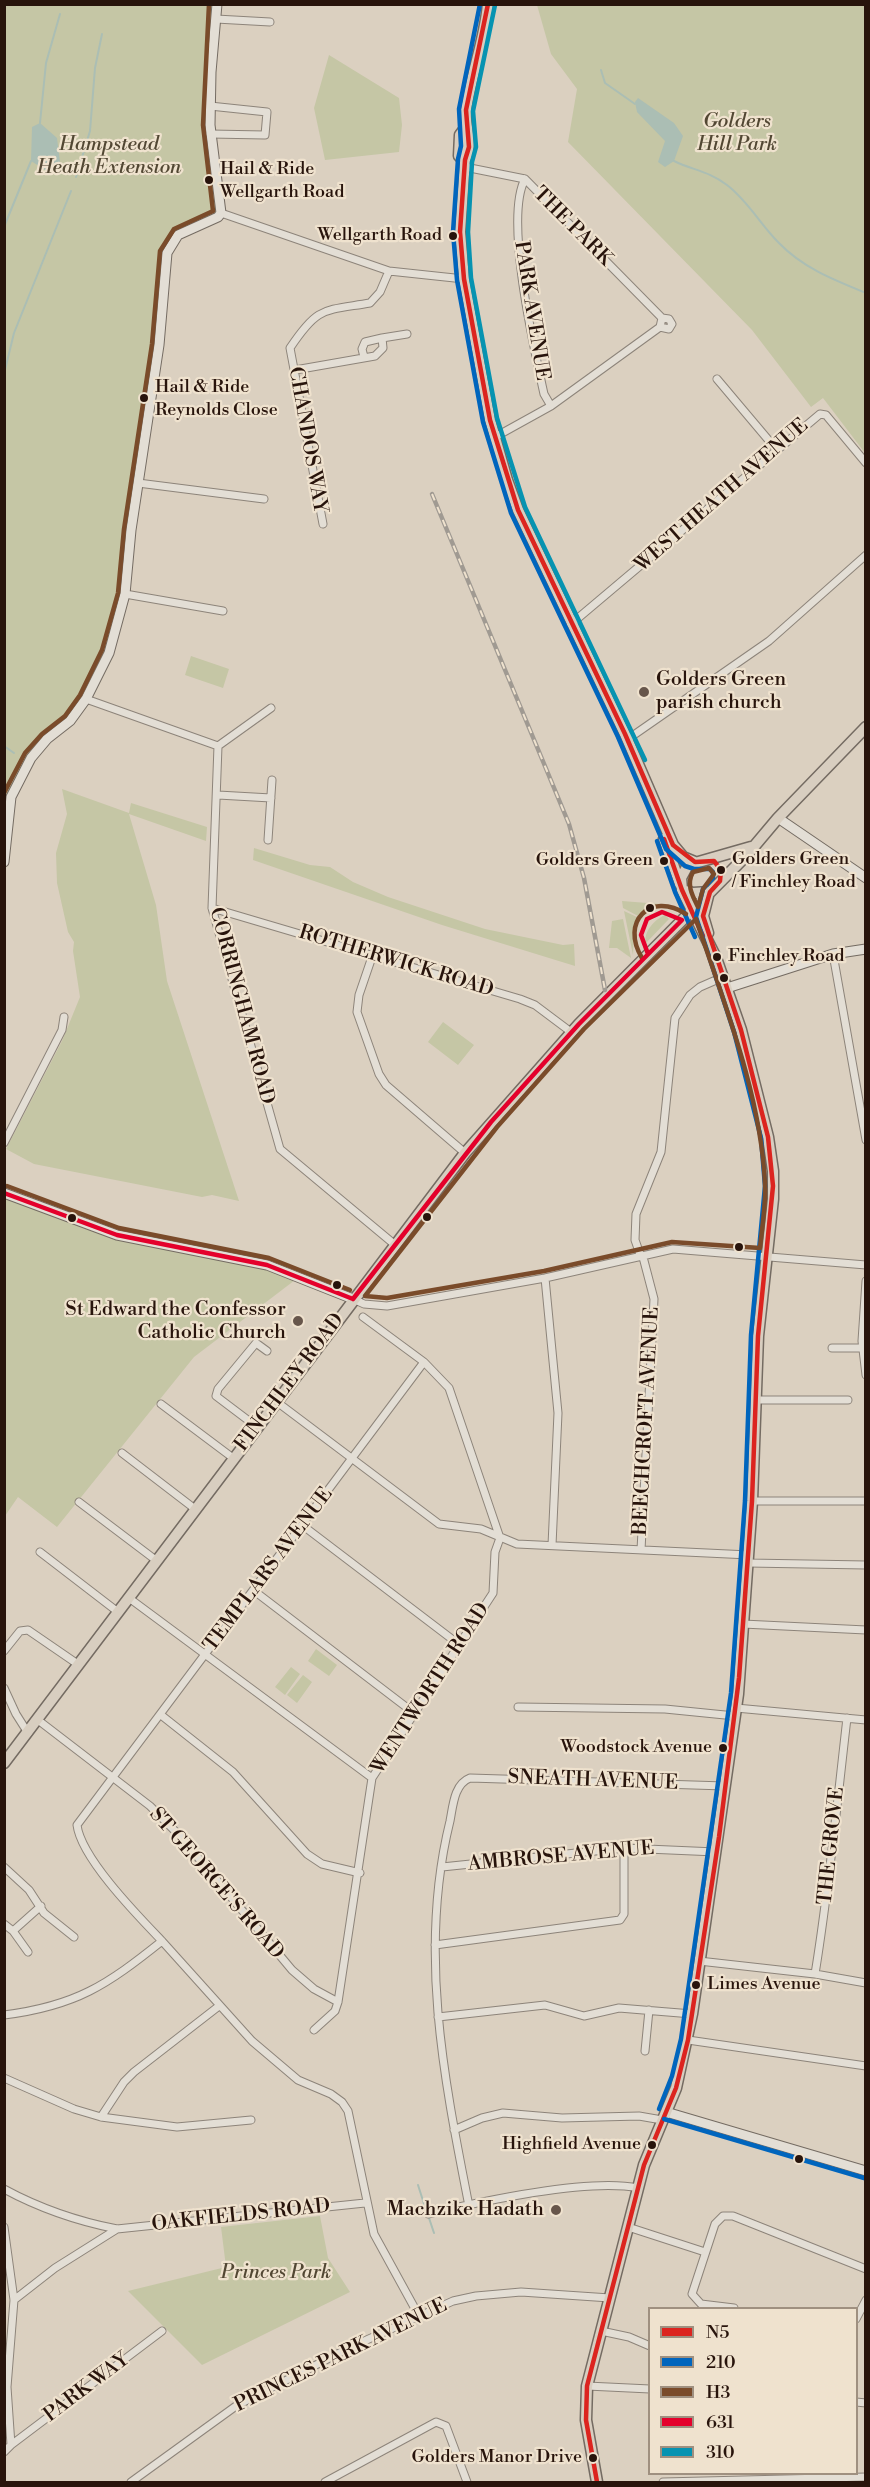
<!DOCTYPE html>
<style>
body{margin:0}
#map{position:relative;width:870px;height:2487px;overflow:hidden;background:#dbd0c0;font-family:"Libre Bodoni",serif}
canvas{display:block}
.frame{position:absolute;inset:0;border:6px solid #28140c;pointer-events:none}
.legend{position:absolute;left:648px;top:2307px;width:210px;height:168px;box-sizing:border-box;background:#efe2ce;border:2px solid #9f9080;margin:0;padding:8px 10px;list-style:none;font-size:18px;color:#28140c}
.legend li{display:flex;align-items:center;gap:12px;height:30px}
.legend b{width:30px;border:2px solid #9f9080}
</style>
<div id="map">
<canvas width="870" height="2487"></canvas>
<div class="frame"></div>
<ul class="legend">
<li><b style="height:8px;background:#dc241f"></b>N5</li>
<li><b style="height:8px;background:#0065bd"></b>210</li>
<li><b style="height:8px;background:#7a4b2a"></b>H3</li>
<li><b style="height:8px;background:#e4002b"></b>631</li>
<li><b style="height:8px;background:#0693b1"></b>310</li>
</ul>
</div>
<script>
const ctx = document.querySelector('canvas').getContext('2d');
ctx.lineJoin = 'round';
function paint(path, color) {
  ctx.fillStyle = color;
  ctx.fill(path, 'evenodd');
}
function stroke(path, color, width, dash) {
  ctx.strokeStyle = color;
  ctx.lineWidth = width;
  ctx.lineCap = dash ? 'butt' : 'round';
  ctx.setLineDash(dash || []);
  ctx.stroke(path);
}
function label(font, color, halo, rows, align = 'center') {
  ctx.font = font + ' "Libre Bodoni",serif';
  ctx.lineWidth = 4.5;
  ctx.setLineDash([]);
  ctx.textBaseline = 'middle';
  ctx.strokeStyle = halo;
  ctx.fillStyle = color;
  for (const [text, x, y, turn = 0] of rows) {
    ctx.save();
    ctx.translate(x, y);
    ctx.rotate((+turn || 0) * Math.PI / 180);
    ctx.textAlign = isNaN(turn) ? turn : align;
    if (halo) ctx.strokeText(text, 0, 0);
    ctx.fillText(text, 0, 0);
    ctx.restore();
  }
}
paint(new Path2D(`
 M5,5H218L210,106L221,213L172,240L125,594L109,653L86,699L37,750L7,814L5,857Z
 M537,5H865V453L823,398L811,407L752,330L568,142L577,89L551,54Z
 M329,55L399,98L402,125L399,152L325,160L314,108Z
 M191,656L229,669L223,688L185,675Z
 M62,789L129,813L131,803L207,827L206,841L129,814L156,905L167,981L239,1201L212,1195L202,1197L34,1164L6,1149L62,1041L80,997L73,951L74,942L68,932L57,883L56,853L67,814Z
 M254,848L310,865L330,867L353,882L388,897L485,929L563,945L574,944L575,966L442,925L253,860Z
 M622,901L660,904L640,917L623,908Z
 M624,911L639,918L634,926L633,955Z
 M665,915L669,919L646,943C643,932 655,919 665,915Z
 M623,919L631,958L617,948H609L612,921Z
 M443,1022L474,1045L458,1065L428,1042Z
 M5,1193L154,1243L299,1277L194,1357L57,1527L18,1497L5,1516Z
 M316,1649L337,1665L329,1676L308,1661Z
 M291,1667L300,1674L285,1695L275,1687Z
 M303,1675L312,1682L297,1703L287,1695Z
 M320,2216L328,2258L350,2292L202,2365L128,2291L226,2267L221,2227Z`), '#c5c6a5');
paint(new Path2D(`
 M638,98L674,123L683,136L674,161L665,167L658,162L665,141L637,112L635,102Z
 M40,123L57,138L61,170L50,173L31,161L32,127Z`), '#abbeb4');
stroke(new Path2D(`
 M601,70L605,83L635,104
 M40,123L46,63L60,14
 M674,161C692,170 709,171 727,185C748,201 760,224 779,243C803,268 834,280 866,293
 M76,177L90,131L95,68L102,34
 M4,227L31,161
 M4,374L14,333L71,191
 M4,746L14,753
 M418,2185L426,2210
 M429,2218L434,2233`), '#abbeb4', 2);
const street = new Path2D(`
 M216,19L270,22
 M210,106L267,112L265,135L210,134
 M465,167L525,179L662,318L669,319L672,324L669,329L660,327L662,318
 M525,179C504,218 534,348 544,394L551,406
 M221,213L389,271L464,279
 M382,338L407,334
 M295,370L375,356L383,348L382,338L365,342L362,349L364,357
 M717,379L776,449
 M495,437L551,406L660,327
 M138,483L264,499
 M323,524L290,348C318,306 323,311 370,303L380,292L389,271
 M125,594L223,611
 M571,624L820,414L826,415L866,463
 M86,699L218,746L212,908L280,1149L394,1244
 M628,739L769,641L866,555
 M218,746L271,708
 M218,795L271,798
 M268,840L272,780
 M212,908L520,999L535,1005L571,1032
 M373,954L359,995L357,1012L379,1074L386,1085L465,1153
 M833,954L866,1140
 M4,1143L62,1030L64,1017
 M641,1257L635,1240L636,1214L661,1152L675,1018L690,995L700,987L723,977
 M545,1278L558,1413L552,1545
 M866,1281L862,1341L866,1375
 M353,1299L364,1304L387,1306L545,1278L673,1249L866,1265
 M832,1348H863
 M756,1400H848
 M277,1402L439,1524L481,1529L517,1544L749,1555
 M161,1404L233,1458
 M257,1427L216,1396L218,1389L256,1343L267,1351
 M122,1453L195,1509
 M752,1501H866
 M79,1502L157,1561
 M302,1525L461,1646
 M641,1550L654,1299L643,1257
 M40,1552L118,1612
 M748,1563L866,1565
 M253,1590L414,1713
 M129,1598L372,1778
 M743,1624L866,1630
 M4,1651L20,1631L28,1630L79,1665
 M4,1688L16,1714L28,1733
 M518,1707L665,1709L735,1716
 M736,1708L866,1720
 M161,1715L233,1772L307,1854L322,1864L360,1873
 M38,1720L150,1806L180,1836L292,1970L314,1989L338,2002
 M4,1867L29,1890L44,1913L74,1937
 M442,1867L624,1848L716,1852
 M4,1924L13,1931L28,1952
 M13,1931L41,1906
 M162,1941C138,1916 81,1858 77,1825L424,1362
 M435,1945L620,1920L624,1914V1848
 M699,1961L815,1974L866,1983
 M815,1974C829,1889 837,1804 847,1718
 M4,2015C76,2006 107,1985 162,1941L252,2041L298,2080L331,2094L342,2102L348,2111L374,2234L419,2316
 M438,2017L545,2005L584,2016L619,2008L692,2014
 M314,2030L335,2011L338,2002L372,1778L493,1593L495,1552L500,1538L449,1388L424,1362L363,1317
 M688,2040L866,2066
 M645,2051L649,2010
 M4,2078L74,2109L101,2117L177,2127L251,2120
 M101,2117L124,2082L134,2072L219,2006
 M454,2130L482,2118L503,2113L562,2118L639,2116L662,2120
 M4,2189C41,2209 76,2221 117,2229L365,2203
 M469,2206C444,2079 418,1950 450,1821C453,1806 454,1784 470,1778L725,1786
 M428,2214C479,2202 589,2178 638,2188
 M4,2227L14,2300L7,2387L11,2445L4,2452
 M628,2227L705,2252
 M14,2300L55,2268L117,2229
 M734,2308L701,2304L692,2294L715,2224L723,2216H733L866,2269
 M856,2319L866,2300
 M601,2331L629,2337L650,2346
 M587,2386L650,2389
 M856,2402L866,2403
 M11,2445L162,2331
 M131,2482L236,2406L351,2347L453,2301L476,2296L521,2292L610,2298
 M325,2482L436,2422L446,2426L467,2482
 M663,2482L866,2477`);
const secondary = new Path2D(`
 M778,818L866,878
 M4,862L11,797L31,758L47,739L70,721L86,699L109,653L125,594L131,530L159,345L167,253L178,235L218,217L221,213L210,125L211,72L217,4
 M727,988L833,954L866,949
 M4,1193L117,1235L267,1265L353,1299
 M666,2112L866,2171`);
const primary = new Path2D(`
 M488,4C485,41 471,74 466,110C464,128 474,142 465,160L460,232L464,279L490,420L507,480L518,510L625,734L673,845L683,857L695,862
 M465,160L459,156L460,135L466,127
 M664,839L680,884
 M682,890L693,893L710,892
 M708,933L703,916L708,896
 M4,1763L465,1153L579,1024L746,856L778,818L866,727
 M597,2482L586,2420L587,2386L644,2165L676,2088L692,2014L738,1694L752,1501L758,1336L773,1199V1171L768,1137L741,1030L716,958L682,890L681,878L688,865L751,847`);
stroke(street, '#8d847a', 9);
stroke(secondary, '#746b62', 11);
stroke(primary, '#746b62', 13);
stroke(street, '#e3ded5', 7);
stroke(secondary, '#e3ded5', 9);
stroke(primary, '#d8cec0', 10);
const rail = new Path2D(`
 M432,494L569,824L584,878L605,990`);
stroke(rail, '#a09a92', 4.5);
stroke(rail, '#efe2ce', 2, [7]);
stroke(new Path2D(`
 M488,4L466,110L469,147L465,160L460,232L464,279L490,420L518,510L625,734L673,845L695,862L714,861L721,870L720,881L710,892L703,916L741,1030L768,1137L773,1186L758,1336L752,1501L739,1678L719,1837L688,2040L676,2088L644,2165L587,2386L586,2420L597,2482
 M664,839L682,890L703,936`), '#dc241f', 4.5);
stroke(new Path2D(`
 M480,4L459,109L461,146L458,159L453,232L457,280L483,422L511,513L618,737L666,849L685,866L694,869H710L713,872V878L703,889L696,917L734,1032L761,1138L765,1186L751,1335L745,1501L731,1693L681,2039L672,2076L659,2109
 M657,841L675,892L695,937
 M664,2119L864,2178`), '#0065bd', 4.5);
stroke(new Path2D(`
 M4,793L25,753L42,734L65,716L80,695L102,650L118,593L124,529L152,344L160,251L174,229L213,211L203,125L209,4
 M709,868L714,874L703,889L698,907C692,895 686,884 693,872Z
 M696,919C724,1003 761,1095 765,1184C766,1205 762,1227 760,1248L672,1242L544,1271L387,1298L365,1296L497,1127L584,1029Z
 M642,958C620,922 650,891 686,914
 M7,1186L119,1228L269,1258L350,1290`), '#7a4b2a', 4.5);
stroke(new Path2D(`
 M4,1193L117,1235L267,1265L353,1299
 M353,1299L491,1122L579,1024L682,920L662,912L647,919L641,935L648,954`), '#e4002b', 4.5);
stroke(new Path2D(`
 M495,5L473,111L476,147L472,162L468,232L471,278L497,418L525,507L645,760`), '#0693b1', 4.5);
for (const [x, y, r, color] of [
 [209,180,5,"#28140c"],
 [453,236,5,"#28140c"],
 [144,398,5,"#28140c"],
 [644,692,6,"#67564b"],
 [664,861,5,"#28140c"],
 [721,870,5,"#28140c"],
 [650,908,5,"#28140c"],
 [717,957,5,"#28140c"],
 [724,978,5,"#28140c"],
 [427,1217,5,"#28140c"],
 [72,1218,5,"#28140c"],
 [739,1247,5,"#28140c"],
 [337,1285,5,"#28140c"],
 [298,1321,6,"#67564b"],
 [723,1748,5,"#28140c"],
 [696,1985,5,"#28140c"],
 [652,2145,5,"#28140c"],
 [799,2159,5,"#28140c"],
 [556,2210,6,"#67564b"],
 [593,2458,5,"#28140c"]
]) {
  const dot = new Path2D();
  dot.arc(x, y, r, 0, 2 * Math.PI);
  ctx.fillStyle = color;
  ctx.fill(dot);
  stroke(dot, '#efe2ce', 2);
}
label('18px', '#28140c', '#efe2ce', [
 ["Hail & Ride",220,170],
 ["Wellgarth Road",220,193],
 ["Wellgarth Road",442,236,"right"],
 ["Hail & Ride",155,388],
 ["Reynolds Close",155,411],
 ["Golders Green",732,860],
 ["/ Finchley Road",732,883],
 ["Golders Green",653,861,"right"],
 ["Finchley Road",728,957],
 ["Woodstock Avenue",712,1748,"right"],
 ["Limes Avenue",707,1985],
 ["Highfield Avenue",641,2145,"right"],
 ["Golders Manor Drive",582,2458,"right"]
], 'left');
label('italic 20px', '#524733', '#efe2ce', [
 ["Golders",737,122],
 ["Hill Park",737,145],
 ["Hampstead",109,145],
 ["Heath Extension",109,168],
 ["Princes Park",276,2273]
]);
label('20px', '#28140c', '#efe2ce', [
 ["THE PARK",572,227,45],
 ["PARK AVENUE",531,311,81],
 ["CHANDOS WAY",307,440,80],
 ["WEST HEATH AVENUE",722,496,-41],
 ["ROTHERWICK ROAD",396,962,17],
 ["CORRINGHAM ROAD",241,1006,75],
 ["FINCHLEY ROAD",290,1383,-53],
 ["BEECHCROFT AVENUE",647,1421,-87],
 ["TEMPLARS AVENUE",269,1570,-53],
 ["WENTWORTH ROAD",431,1689,-57],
 ["SNEATH AVENUE",593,1781,2],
 ["THE GROVE",832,1846,-84],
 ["AMBROSE AVENUE",561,1857,-5],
 ["ST GEORGE'S ROAD",216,1884,49],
 ["OAKFIELDS ROAD",241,2216,-6],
 ["PRINCES PARK AVENUE",341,2356,-26],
 ["PARK WAY",87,2388,-37]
]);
label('20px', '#28140c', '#efe2ce', [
 ["Golders Green",656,680,"left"],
 ["parish church",656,703,"left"],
 ["St Edward the Confessor",286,1310],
 ["Catholic Church",286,1333],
 ["Machzike Hadath",544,2210]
], 'right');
</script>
